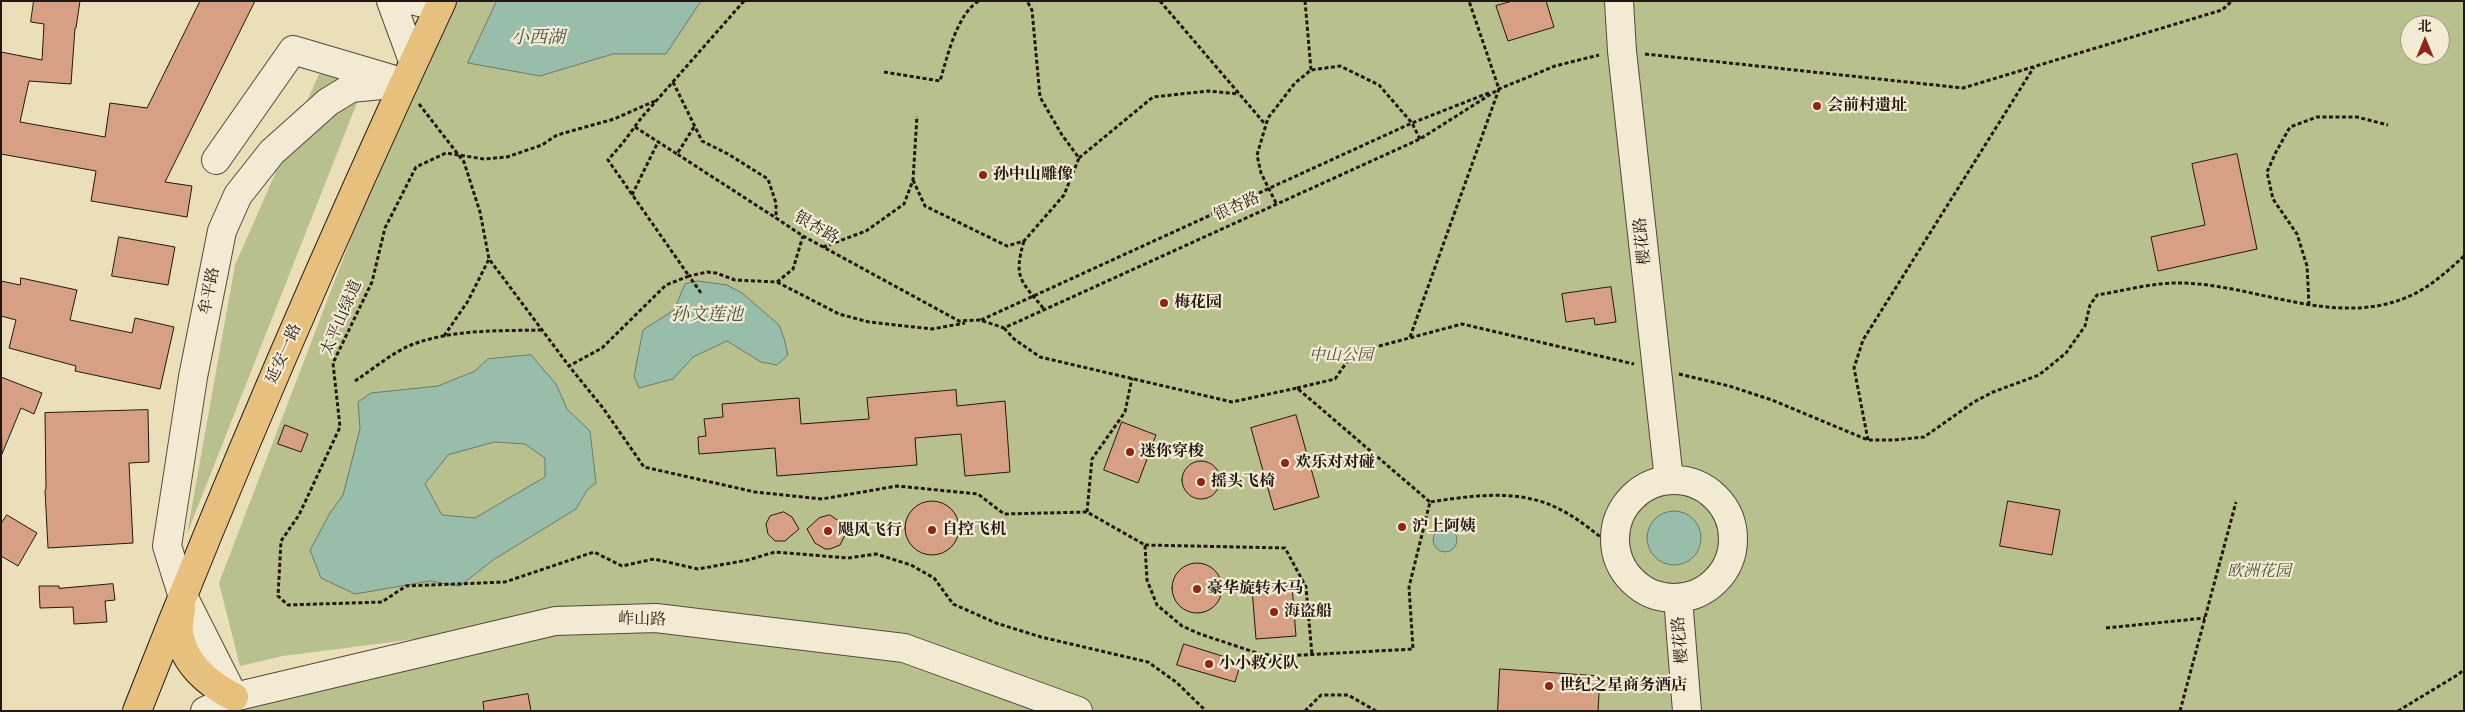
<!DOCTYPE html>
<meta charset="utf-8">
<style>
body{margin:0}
#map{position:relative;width:2465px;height:712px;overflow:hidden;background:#ebdfb9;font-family:"Gentium Book Plus","Noto Serif SC",serif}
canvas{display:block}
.frame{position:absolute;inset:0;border:2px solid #221811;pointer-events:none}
.north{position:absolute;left:2400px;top:15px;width:50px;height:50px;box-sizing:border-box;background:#f2ead2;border:1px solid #9f9685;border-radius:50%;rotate:0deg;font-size:14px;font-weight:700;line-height:20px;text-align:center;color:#221811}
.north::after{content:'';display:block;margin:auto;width:18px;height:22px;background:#8f2418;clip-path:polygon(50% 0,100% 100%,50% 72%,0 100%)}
</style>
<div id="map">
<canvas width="2465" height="712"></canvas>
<div class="frame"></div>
<div class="north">北</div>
</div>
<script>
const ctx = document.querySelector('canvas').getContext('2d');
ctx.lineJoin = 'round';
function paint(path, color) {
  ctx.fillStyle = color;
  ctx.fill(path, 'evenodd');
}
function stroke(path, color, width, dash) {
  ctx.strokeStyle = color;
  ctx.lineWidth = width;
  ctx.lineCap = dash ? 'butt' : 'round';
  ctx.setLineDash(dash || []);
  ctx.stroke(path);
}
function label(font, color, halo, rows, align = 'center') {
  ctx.font = font + ' "Gentium Book Plus","Noto Serif SC",serif';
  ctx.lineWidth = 4.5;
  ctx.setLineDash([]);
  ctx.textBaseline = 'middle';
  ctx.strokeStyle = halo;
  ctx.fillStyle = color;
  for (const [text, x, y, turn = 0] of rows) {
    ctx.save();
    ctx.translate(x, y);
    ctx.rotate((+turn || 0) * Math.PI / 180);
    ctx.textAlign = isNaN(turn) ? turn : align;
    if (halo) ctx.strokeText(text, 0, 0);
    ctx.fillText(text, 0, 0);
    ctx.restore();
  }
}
paint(new Path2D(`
 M439,1H2464V711H1094L1003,684L904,648L555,621L283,656L240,666L219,583L418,63ZM2410,25H2440V55H2410Z
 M319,74L364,85L187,534L235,265Z
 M665,626L903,657L1056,711H228L558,629Z`), '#b8c18e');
const water = new Path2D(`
 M497,1H701L666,54H613L540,76L468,63Z
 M698,281L727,285L742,293L779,325L784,338L788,355L777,365L761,362L727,341L693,357L673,379L639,388L634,376L643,330L674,310L685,284Z
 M531,355L556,384L567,409L590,431L596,483L587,490L576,509L493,560L460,586L430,581L355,594L321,578L310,550L330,513L343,495L360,429L358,402L371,393L438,386L475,371L488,359ZM495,442L525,444L545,458V477L475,518L442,515L425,484L448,455Z
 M1647 538a27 27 0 1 1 54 0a27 27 0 1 1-54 0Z
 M1433 540a12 12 0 1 1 24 0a12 12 0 1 1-24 0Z`);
paint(water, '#99bdab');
stroke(water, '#697b6d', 1);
const building = new Path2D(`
 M34,1H80L76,28H75L71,84L29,81L20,122L105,137L110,103L147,108L200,1H255L165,182L192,186L187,217L91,201L96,171L1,154V52L42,60L44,24L31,22Z
 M1513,1H1546L1554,27L1508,41L1496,6Z
 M2237,154L2257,249L2158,271L2151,237L2205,225L2192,164Z
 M119,237L175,247L168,285L112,276Z
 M21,278L77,290L70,320L132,333L135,318L174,327L160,389L75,371L76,366L9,348L16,320L1,316V281L20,285Z
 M1611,287L1616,322L1595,325L1594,318L1566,322L1562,294Z
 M1,377L42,393L34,414L21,408L2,454Z
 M956,390L957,406L1005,401L1010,472L965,476L961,434L915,438L917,465L777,476L775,448L699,454L698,437L706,436L704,419L723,417L722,404L799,398L801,424L869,419L867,398Z
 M148,410L149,462L129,463L133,543L48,548L45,490L46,489L45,413Z
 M1296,415L1319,497L1274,510L1251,428Z
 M1122,422L1156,435L1138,483L1104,470Z
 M285,425L308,434L301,452L278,444Z
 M1182 480a19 19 0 1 1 38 0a19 19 0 1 1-38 0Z
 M2008,501L2060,510L2052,555L2000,546Z
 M905 528a27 27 0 1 1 54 0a27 27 0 1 1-54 0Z
 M784,512L792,517L799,529L785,541H775L768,534L766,524L770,516Z
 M7,515L37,533L18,566L1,556V524Z
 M830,515L843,524L845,535L840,545L830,549H825L815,543L807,529L819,518Z
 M1172 588a25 25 0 1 1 50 0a25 25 0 1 1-50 0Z
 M113,584L115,600L105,601L107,622L74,624L73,607L40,608L39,586H59V588Z
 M1292,586L1296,636L1256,639L1252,589Z
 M1184,644L1241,662L1235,682L1177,665Z
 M1500,669L1600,676L1598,711H1498Z
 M528,694L531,711H484L483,702Z`);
paint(building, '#d79f84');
stroke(building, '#221811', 1);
const minor = new Path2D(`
 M391,1L413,61
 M415,1L439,7
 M1619,1L1622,51L1669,480
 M216,160L293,50L391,79
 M1615 539a59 59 0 1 1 118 0a59 59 0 1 1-118 0Z
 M1678,598L1687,711
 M234,697L182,594L167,546L193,377L222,231L238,195L272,152L328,102L351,88L402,83
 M205,711L234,697L555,621L656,618L904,648L1078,711`);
const major = new Path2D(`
 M181,608C180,615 178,624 179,632C183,663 208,684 234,697
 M137,711C231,471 333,235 442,1`);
stroke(minor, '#544a3b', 30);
stroke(major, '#221811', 30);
stroke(new Path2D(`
 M744,1L642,117L622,144L608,160L689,276L666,285L602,348L569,366L603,408L644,467L755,492L822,499L897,486L978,494L1004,514L1087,512L1145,545L1147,580L1157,605L1182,626L1200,634L1260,654L1285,656L1413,649L1409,587L1430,502C1469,496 1515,489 1553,506C1576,516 1597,534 1616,550
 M1160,1L1265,124
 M1305,1L1311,70
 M1645,54L1963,88L2222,10L2232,1
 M884,72L940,81C947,58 957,13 979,1
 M673,82L702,141L728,154L768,179L776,203V218L803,236L959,321L980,320L1004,328L1420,139L1499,89L1555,66L1599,55
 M655,101L614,119L557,135L542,145L507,157L484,159L446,153L416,167L385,228L372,282L333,363L340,427L299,515L281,541L278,596L288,605L382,602L406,586L505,582L594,552L622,566L654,559L698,569L748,560L775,552L848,558L876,554L911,565L934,578L953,604L996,623L1041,637L1148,662L1176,682L1206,711
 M419,104L464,162L480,212L489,259L569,366
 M635,127L677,154
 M694,127L677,154L776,218
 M1079,158L1153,97L1208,91L1239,94
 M913,180L925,206L1007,246L1024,241L1064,195L1079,158L1062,135L1040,97L1032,10L1027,1
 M632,195L658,142
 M1276,203L1261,173L1257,155L1268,118L1295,83L1311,70L1340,66L1379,85L1412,123L1420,139
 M1024,241C1013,278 1021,281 1044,309
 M823,247L866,231L904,204L913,180L917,116
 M777,282L839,314L869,322L932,329L965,323
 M701,293L689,276L707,272L716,273L735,280L777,282L793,269L803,236
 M2309,305L2307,266L2297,234L2273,199L2267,172L2276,152L2290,127L2317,117H2357L2388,125
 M981,320L1412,123L1491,92
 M1004,328L1014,339L1040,357L1232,402L1297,388L1430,502
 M444,336L468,301L489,259
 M1410,337L1499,89L1469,1
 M1679,374L1729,386L1772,400L1868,440H1894L1924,437L1974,402L1993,392L2039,375L2066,353L2085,326L2090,305L2097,295C2122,291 2156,282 2180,283C2257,284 2337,330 2412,295C2431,286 2449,270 2464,256
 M355,381C373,369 392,353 411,345C452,329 499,331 542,330
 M1297,388L1335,379L1353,353L1462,324L1634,364
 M1868,440L1854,368L1863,340L2034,67
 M1087,512L1092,459L1125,412L1132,378
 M1145,545L1285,548L1306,587L1312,655
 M2106,628L2205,618
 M1305,711L1321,695H1348L1376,711
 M2180,711L2236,502
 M2398,711L2459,674L2464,669`), '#221811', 3, [4, 2.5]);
stroke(minor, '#f2ead2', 28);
stroke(major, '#e6c07c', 28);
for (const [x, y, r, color] of [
 [1817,106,5,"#8f2418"],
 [983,175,5,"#8f2418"],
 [1164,303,5,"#8f2418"],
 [1130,452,5,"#8f2418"],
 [1285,463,5,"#8f2418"],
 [1201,482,5,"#8f2418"],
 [1402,527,5,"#8f2418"],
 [932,530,5,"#8f2418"],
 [828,531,5,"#8f2418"],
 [1197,589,5,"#8f2418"],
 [1274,612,5,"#8f2418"],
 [1209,664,5,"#8f2418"],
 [1549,686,5,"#8f2418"]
]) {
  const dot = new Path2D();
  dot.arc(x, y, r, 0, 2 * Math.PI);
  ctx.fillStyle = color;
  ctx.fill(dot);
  stroke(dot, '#f2ead2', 2);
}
label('bold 16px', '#221811', '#f2ead2', [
 ["会前村遗址",1827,106],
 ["孙中山雕像",993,175],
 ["梅花园",1174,303],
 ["迷你穿梭",1140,452],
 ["欢乐对对碰",1295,463],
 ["摇头飞椅",1211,482],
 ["沪上阿姨",1412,527],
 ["自控飞机",942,530],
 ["飓风飞行",838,531],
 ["豪华旋转木马",1207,589],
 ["海盗船",1284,612],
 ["小小救火队",1219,664],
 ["世纪之星商务酒店",1559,686]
], 'left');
label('16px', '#221811', '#f2ead2', [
 ["银杏路",1237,207,-24],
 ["银杏路",816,228,30],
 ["樱花路",1643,241,-96],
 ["牟平路",210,291,-79],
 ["太平山绿道",342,318,-67],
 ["延安一路",284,354,-66],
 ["岞山路",642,620,1],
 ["樱花路",1681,640,-95]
]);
label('italic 16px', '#4f4b36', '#f2ead2', [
 ["中山公园",1341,356],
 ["欧洲花园",2259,572]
]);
label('italic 18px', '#4c5247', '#f2ead2', [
 ["小西湖",538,38],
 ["孙文莲池",707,315]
]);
</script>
